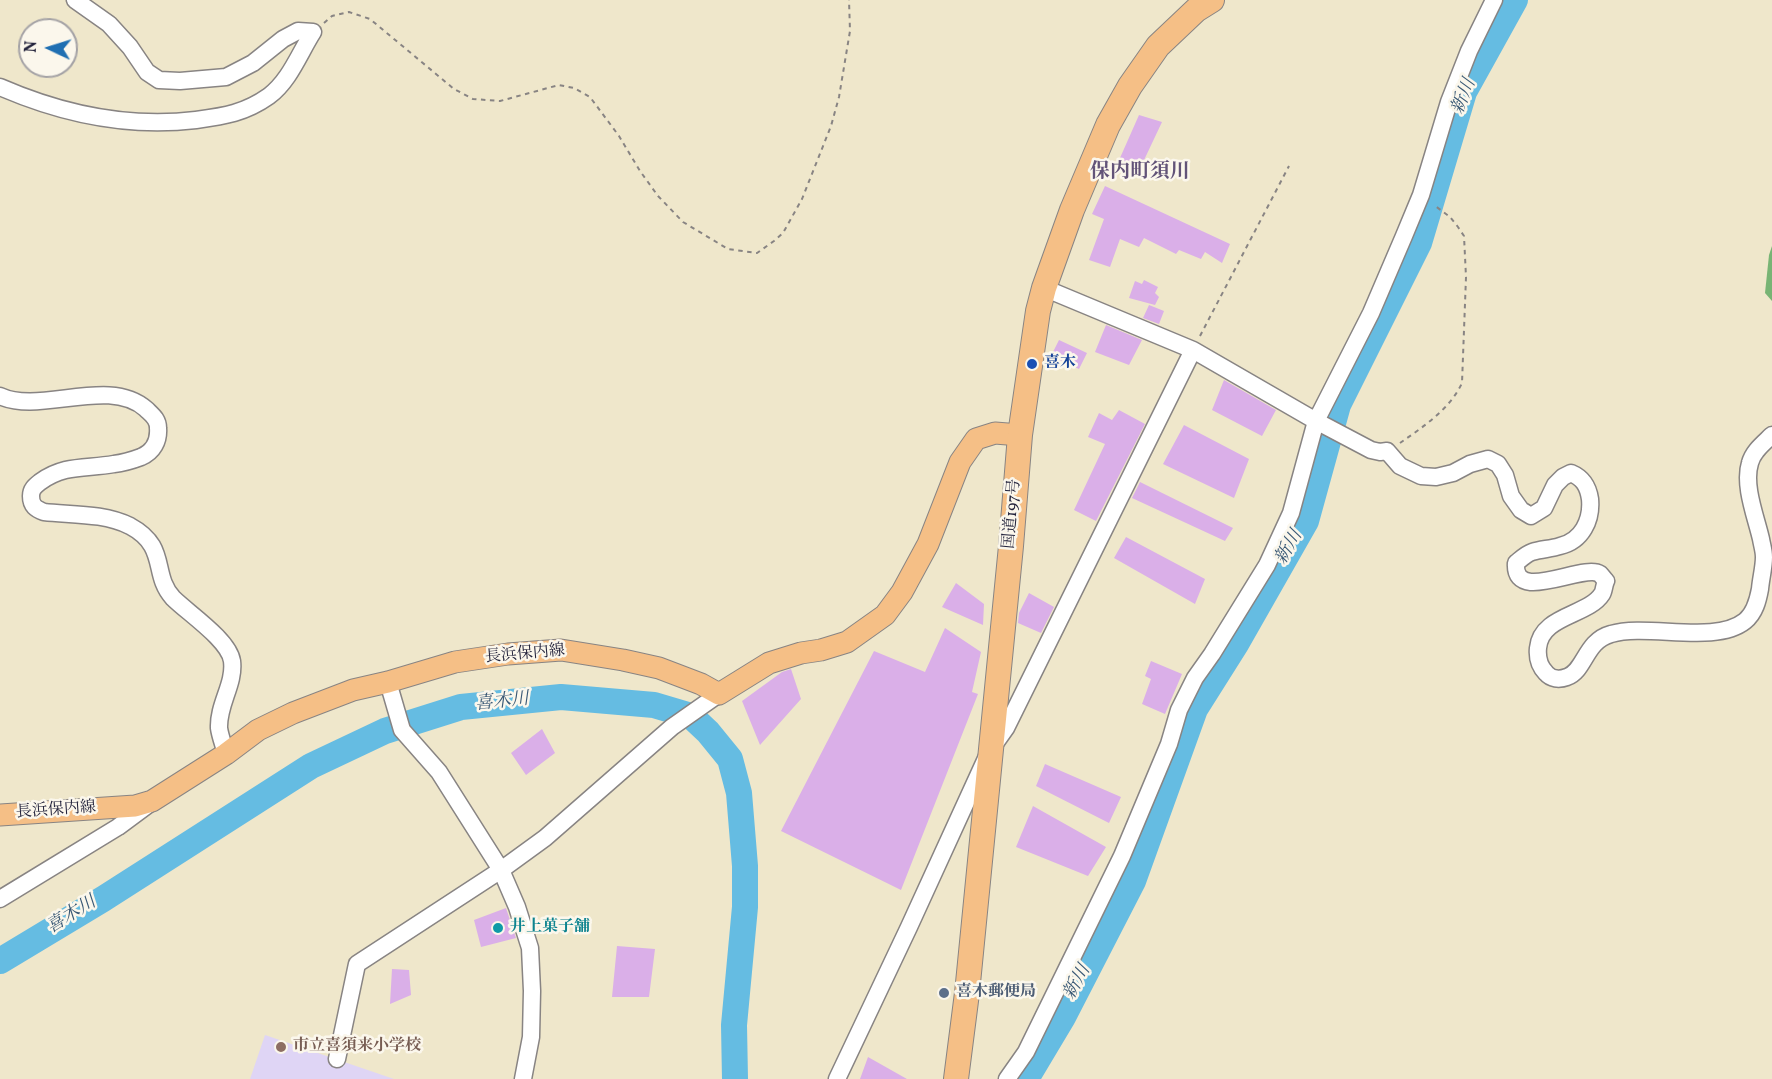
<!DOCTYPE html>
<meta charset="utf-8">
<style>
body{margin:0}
#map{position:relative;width:1772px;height:1079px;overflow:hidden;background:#efe7cb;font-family:Vollkorn,serif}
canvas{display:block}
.north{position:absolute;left:18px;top:18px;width:60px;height:60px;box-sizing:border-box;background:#fbf7ec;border:2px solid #a4a2a5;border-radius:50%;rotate:274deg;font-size:16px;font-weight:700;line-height:24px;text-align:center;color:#22223b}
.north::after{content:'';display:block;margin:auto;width:21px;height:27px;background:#1f6fb2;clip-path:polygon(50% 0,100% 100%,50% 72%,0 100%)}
</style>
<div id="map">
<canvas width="1772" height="1079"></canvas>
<div class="north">N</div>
</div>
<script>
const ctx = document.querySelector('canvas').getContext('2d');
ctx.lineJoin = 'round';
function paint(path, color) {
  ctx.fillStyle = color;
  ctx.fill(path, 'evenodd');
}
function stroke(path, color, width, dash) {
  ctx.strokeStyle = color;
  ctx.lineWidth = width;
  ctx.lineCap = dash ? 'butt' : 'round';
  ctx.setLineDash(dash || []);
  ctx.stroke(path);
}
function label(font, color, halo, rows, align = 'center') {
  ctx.font = font + ' Vollkorn,"Noto Serif JP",serif';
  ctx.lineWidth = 5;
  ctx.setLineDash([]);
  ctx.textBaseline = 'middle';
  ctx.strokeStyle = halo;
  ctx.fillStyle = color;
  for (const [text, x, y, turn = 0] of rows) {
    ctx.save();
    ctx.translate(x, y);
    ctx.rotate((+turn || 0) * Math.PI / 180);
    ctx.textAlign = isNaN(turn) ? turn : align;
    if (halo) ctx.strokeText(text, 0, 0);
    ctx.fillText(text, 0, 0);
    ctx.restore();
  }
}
paint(new Path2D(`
 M265,1035L394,1079H250Z`), '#dfd5f5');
paint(new Path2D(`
 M1772,246V301L1765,293L1769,255Z`), '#78b474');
stroke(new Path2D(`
 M0,961L103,899L311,766L385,731L461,707L561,697L654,705L691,716L708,732L730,759L739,793L745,866V907L734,1025L735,1079
 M1026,1079L1063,1017L1133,881L1195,709L1236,644L1306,521L1338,405L1419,243L1464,92L1515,0`), '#65bce2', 26);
paint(new Path2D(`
 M1139,115L1162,122L1137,175L1116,167Z
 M1105,186L1230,244L1222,263L1205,252L1201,259L1179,250L1176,254L1144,238L1139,247L1120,239L1110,267L1089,260L1104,219L1092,214Z
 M1144,280L1158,287L1155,293L1159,297L1155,305L1129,298L1135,281L1142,284Z
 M1149,305L1164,311L1159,324L1143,318Z
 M1106,325L1142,340L1129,365L1095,352Z
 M1059,340L1087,353L1079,369L1051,356Z
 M1224,380L1276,410L1262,436L1212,410Z
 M1119,410L1145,424L1096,521L1074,510L1105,444L1088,437L1099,413L1112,420Z
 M1184,425L1249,459L1234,498L1163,464Z
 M1140,482L1233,528L1225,541L1132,498Z
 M1126,537L1205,579L1195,604L1114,558Z
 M956,583L984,604L983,625L942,607Z
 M1029,593L1054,607L1041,633L1018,623L1019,613Z
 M945,628L981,652L972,692L978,694L901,890L781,831L874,651L925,672Z
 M1151,661L1182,674L1165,714L1142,704L1151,679L1145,676Z
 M791,669L801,699L760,745L742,701L782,672Z
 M542,729L555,753L526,775L511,753Z
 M1045,764L1121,797L1109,823L1036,786Z
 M1033,806L1106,847L1088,876L1016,847Z
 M506,908L516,938L481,947L474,920Z
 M617,946L655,949L649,997H612Z
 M392,969L409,970L411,995L390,1004Z
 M868,1057L907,1079H860Z`), '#daafe8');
const minor = new Path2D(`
 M0,87C62,114 129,128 196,120C225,116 245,113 269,96C290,80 299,54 313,32L298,31L283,39L253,63L226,77L180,81L159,80L147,72L130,47L109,24L75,0
 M1044,288L1193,350L1316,421L1371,450L1380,452L1387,451L1400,466L1421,476L1436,477L1453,473L1470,464L1488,459L1498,464L1505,475L1511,496L1521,510L1531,516L1544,508L1555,485L1563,477L1571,473C1583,478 1588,486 1590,499C1592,520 1582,541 1560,546C1551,549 1541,549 1532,552C1526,554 1521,559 1516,563C1513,605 1583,563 1600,574C1602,576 1604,579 1606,581C1604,585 1604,591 1602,594C1588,616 1541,615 1538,648C1537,658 1539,666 1546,673C1551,679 1559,680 1567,677C1585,671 1585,641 1611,634C1647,623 1715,645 1745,621C1755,613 1758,600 1760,589C1761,578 1764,567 1764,557C1764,551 1762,545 1761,539C1756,517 1743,485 1750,463C1753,451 1764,443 1772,435
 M0,396C40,415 109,376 146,409C152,415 158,419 158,428C159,441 153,452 141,457C133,460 123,463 114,464C86,469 65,464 40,482C35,486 31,489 31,496C31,506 36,509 44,512C72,515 104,513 130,526C169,547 151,574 173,598C188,613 229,640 232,661C235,684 218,704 219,728C220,736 224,746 226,754
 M0,899L118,827L149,804
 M337,1059L357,964L501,870L439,772L402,730L388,682
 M523,1079L531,1037L532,991L530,948L517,907L501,870L545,838L672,727L719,694
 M837,1079L909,927L989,752L1006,728L1193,350
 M1007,1079L1026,1052L1122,856L1169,744L1179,710L1195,678L1212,654L1267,565L1291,513L1316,421L1371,313L1404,236L1421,195L1449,102L1469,51L1494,0`);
const major = new Path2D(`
 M0,815L135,806L152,801L226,754L258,730L293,713L353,690L388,682L455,662L508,654L561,650L623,660L659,668L701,684L719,694L769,663L801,653L821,650L847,642L885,615L902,592L928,544L960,462L976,439L995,433L1020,435`);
const highway = new Path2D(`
 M956,1079L967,993L1011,546L1020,435L1038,311L1044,288L1072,210L1108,125L1130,86L1158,46L1196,10L1212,0`);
stroke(minor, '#888483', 19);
stroke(major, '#888483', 23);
stroke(highway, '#888483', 26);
stroke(new Path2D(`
 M324,23L332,16L349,12L370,19L454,89L473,99L500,101L559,85L574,88L590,97L619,136L640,171L658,196L683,222L728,249L757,253L774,241L783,233L802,199L831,126L839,97L850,31L849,0
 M1200,336L1289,166
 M1400,443C1423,427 1450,409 1462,383L1466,277L1464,236L1458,227L1450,217L1434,205`), '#888483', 2, [4.5, 4.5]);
stroke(minor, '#fff', 16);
stroke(major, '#f5bf86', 21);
stroke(highway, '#f5bf86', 24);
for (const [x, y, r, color] of [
 [1032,364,6,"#1a4fb4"],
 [498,928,6,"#0f9aa8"],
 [944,993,6,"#5c6f8a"],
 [281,1047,6,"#8d6e63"]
]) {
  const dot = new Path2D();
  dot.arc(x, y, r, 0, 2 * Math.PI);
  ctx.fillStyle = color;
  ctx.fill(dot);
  stroke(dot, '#fbf7ec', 2);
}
label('bold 16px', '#164399', '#fbf7ec', [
 ["喜木",1044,364]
], 'left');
label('16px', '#22223b', '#fbf7ec', [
 ["国道197号",1013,514,-85],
 ["長浜保内線",525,655,-5],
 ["長浜保内線",56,811,-4]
]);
label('bold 16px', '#0d838f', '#fbf7ec', [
 ["井上菓子舗",510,928]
], 'left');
label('bold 16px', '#4e5e75', '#fbf7ec', [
 ["喜木郵便局",956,993]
], 'left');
label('bold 16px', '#785e54', '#fbf7ec', [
 ["市立喜須来小学校",293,1047]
], 'left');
label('italic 18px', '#395875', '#fbf7ec', [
 ["新川",1465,97,-68],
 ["新川",1290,548,-60],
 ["喜木川",502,703,-6],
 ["喜木川",72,916,-32],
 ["新川",1078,983,-61]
]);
label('bold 20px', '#625378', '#fbf7ec', [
 ["保内町須川",1140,173]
]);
</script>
